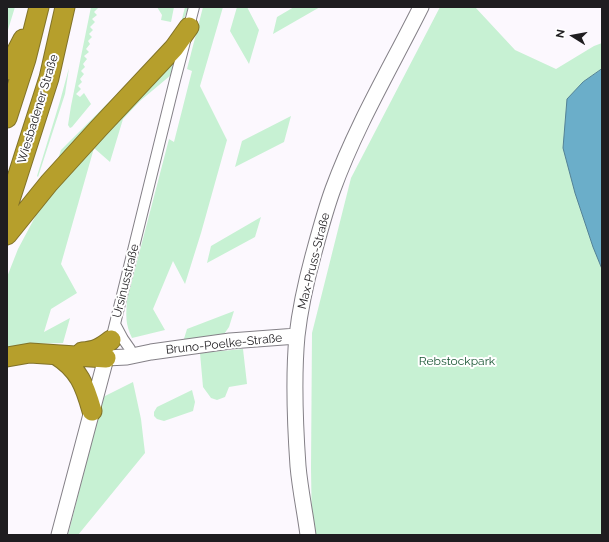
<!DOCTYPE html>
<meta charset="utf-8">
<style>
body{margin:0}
#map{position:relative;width:609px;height:542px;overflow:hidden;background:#fcf8fe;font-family:Raleway,sans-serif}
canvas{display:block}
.frame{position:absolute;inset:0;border:8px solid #1f1d20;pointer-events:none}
.north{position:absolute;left:553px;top:16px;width:40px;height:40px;-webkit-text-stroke:3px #fff;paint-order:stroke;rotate:281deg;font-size:11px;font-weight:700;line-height:16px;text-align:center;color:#1f1d20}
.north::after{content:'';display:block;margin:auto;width:14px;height:18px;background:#1f1d20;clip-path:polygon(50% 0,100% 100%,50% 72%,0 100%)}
</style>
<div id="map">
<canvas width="609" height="542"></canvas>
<div class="frame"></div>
<div class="north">N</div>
</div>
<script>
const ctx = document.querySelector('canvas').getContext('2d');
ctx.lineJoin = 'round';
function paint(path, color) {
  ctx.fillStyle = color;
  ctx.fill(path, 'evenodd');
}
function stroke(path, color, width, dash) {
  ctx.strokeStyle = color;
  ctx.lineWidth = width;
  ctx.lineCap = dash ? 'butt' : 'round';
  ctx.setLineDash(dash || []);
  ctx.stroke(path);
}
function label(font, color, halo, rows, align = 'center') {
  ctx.font = font + ' Raleway,sans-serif';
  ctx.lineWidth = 4;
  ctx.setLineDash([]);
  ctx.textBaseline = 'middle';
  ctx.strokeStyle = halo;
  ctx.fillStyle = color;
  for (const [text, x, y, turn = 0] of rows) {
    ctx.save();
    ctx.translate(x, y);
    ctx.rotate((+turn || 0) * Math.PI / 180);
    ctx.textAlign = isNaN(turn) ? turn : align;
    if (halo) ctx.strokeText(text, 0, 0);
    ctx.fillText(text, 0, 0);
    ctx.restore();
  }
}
paint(new Path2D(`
 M7,7H15L7,33Z
 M91,7H99L94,12L97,15L92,19L95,22L90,27L93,30L89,34L92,37L88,41L90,44L86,49L89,52L84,56L87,59L83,64L85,67L81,71L84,74L80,79L82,82L78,86L81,89L76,94L80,97L84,93L91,104L72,127L70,128L68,125L71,106Z
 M157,7H174L171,22L161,20L162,15Z
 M185,7H189L178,32L58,159L61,150L127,84L167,42L176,32L182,19Z
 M203,7H223L200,86L227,140L201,233L185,284L173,261L153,309L165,330L132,338C125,324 126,315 127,300L169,139L174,142L192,71L187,69Z
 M237,7H247L259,30L249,64L230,31Z
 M294,7H320L273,34L277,17Z
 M440,7H475L515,50L556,69L594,46L602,43V535H312L311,468L312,333L351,178Z
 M177,52L171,75L140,101L123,119L110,162L94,148L61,264L77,293L51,309L44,332L70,318L63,343L28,344L7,348V277L18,249L42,204Z
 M69,68L65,94L38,177L37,176L60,101Z
 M291,116L284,142L235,167L242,141Z
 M261,217L255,237L207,263L211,246Z
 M234,311L229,327L222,337L183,342L187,329Z
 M243,349L247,384L229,387L225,397L217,400L211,398L203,387L200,353Z
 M133,382L141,419L145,453L78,535H68L103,397Z
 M192,390L195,402L193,411L164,421L157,419L154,416V412L157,407Z`), '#c7f1d3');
const water = new Path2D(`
 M602,69V269L593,247L575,193L563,148L567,99L583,82Z`);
paint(water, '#6baec9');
stroke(water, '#548296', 1);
const street = new Path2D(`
 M115,324L123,339L130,349
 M110,344L175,80L194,7`);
const secondary = new Path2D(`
 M106,358L127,357L151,352L230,341L297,336
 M59,535L106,358
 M308,535C305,512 300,489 298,466C295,423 293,379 297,336C300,309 306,282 313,256C319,234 325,211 333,189C356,126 391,67 421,7`);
const highway = new Path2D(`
 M7,70L23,39
 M7,118L26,59L39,7
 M7,209L49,78L65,7
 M7,235L49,183L99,128L174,48L189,27
 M82,352C95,351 101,348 111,340
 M56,355C79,369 85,386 92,411
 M7,357L30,353L106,358`);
stroke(street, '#848087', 12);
stroke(secondary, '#848087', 17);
stroke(highway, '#817228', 21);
stroke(street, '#fff', 10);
stroke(secondary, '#fff', 15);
stroke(highway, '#b69f2c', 19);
label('12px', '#1f1d20', '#fff', [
 ["Wiesbadener Straße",38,109,-73],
 ["Max-Pruss-Straße",314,261,-76],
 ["Ursinusstraße",126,281,-76],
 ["Bruno-Poelke-Straße",224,344,-6]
]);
label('12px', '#195633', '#fff', [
 ["Rebstockpark",457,361]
]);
</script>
